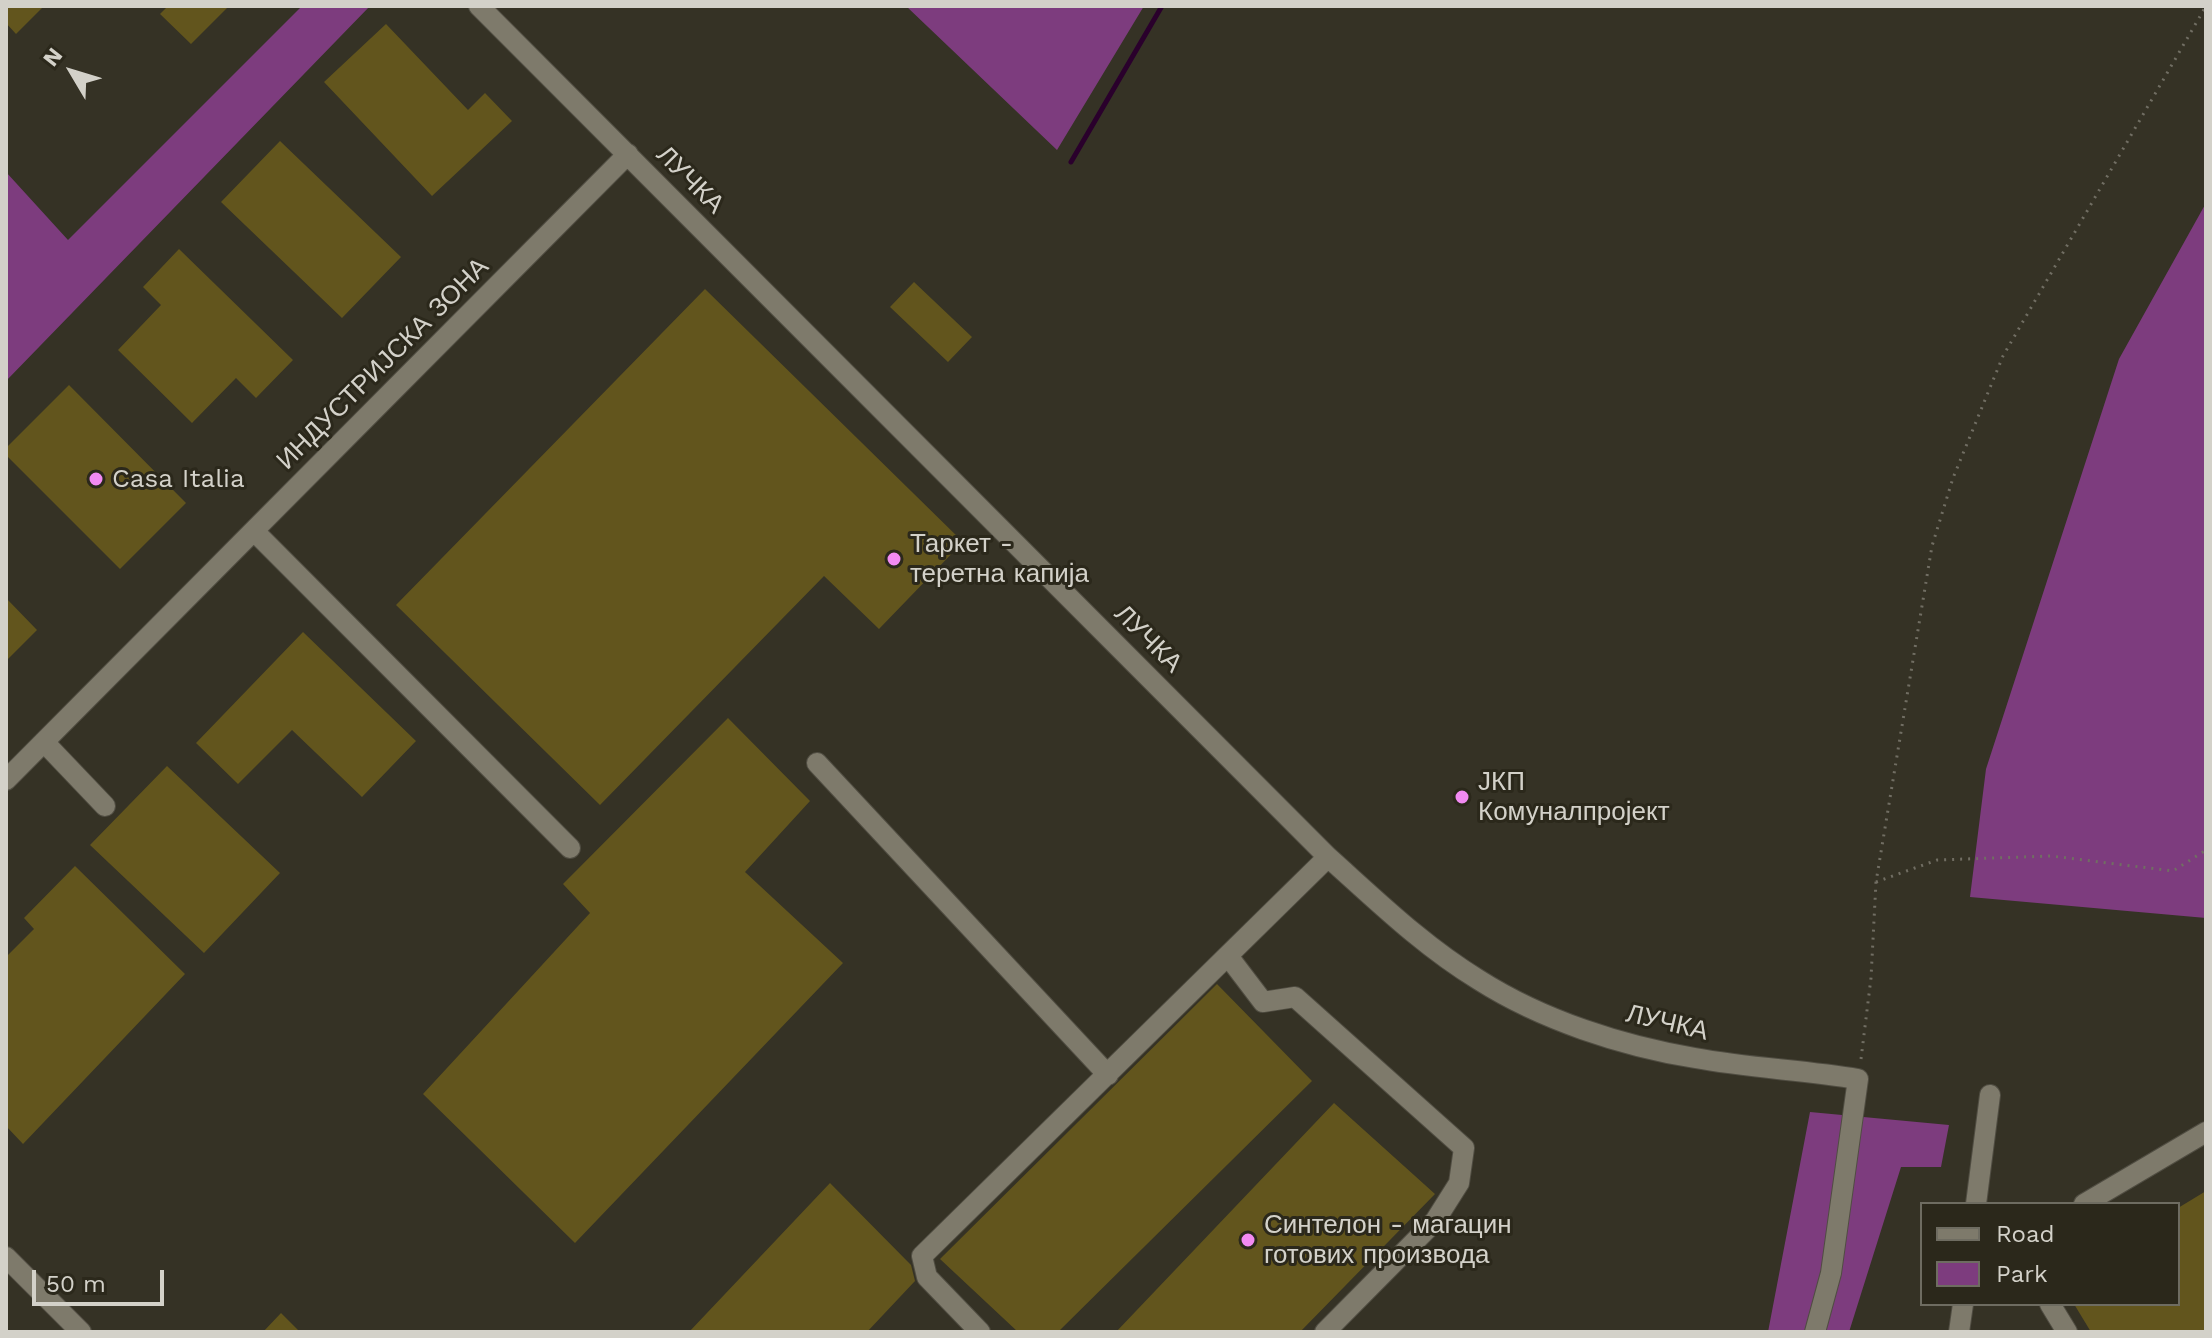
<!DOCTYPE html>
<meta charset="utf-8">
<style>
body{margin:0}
#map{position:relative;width:2212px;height:1338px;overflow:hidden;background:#353225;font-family:"Work Sans",sans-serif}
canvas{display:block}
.frame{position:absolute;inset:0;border:8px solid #d3d1c9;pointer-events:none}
.legend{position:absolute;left:1920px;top:1202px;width:260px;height:104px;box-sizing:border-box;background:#2b281b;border:2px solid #6e6c61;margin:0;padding:10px 14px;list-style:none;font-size:24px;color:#d3d1c9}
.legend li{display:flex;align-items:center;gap:16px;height:40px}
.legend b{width:40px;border:2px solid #6e6c61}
.north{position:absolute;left:32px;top:32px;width:80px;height:80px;-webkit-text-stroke:6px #2b281b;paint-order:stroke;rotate:308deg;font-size:22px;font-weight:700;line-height:32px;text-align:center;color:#d3d1c9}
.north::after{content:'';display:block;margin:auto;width:28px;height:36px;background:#d3d1c9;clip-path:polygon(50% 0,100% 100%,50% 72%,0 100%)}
.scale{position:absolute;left:32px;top:1270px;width:132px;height:36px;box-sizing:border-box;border:4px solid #d3d1c9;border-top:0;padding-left:10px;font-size:24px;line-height:28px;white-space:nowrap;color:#d3d1c9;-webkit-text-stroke:6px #2b281b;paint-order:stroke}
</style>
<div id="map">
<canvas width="2212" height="1338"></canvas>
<div class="frame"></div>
<ul class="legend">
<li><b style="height:10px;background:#7e7a6b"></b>Road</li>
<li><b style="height:22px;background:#7d3c7e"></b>Park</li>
</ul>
<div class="north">N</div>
<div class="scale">50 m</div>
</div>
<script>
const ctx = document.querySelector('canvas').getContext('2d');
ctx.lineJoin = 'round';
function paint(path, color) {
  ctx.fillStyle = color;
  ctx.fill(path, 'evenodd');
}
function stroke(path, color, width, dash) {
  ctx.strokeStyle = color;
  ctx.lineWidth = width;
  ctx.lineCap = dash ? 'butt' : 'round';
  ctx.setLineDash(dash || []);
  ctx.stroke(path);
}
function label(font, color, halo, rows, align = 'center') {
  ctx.font = font + ' "Work Sans",sans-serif';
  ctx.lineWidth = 6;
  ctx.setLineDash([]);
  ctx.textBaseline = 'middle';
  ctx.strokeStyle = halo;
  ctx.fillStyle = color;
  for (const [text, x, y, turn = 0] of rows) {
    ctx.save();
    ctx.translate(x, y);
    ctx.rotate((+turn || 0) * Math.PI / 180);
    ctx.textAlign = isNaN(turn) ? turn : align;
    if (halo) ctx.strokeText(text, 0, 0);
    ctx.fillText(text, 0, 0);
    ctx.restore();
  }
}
paint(new Path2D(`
 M302,6H370L6,381V172L68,240Z
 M906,6H1144L1057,150Z
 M2206,203V918L1970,897L1986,769L2119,359Z
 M1810,1112L1949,1125L1941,1167H1901L1849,1332H1768Z`), '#7d3c7e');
stroke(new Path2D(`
 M1071,162L1162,6`), '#2a002c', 5);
paint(new Path2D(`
 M6,6H44L16,34L6,23Z
 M168,6H229L191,44L160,14Z
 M386,24L468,110L485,93L512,121L432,196L324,82Z
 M280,141L401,257L342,318L221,202Z
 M179,249L293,360L256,398L236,378L192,423L118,350L161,305L143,287Z
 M914,282L972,337L948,362L890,307Z
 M705,289L963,542L879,629L824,576L600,805L396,605Z
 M69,385L186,503L120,569L6,455V448Z
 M6,598L37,630L6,661Z
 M303,632L416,741L362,797L292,730L238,784L196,743Z
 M728,718L810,801L745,872L843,963L575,1243L423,1094L590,913L563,884Z
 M167,766L280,873L204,953L90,845Z
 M75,866L185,974L23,1144L6,1126V957L34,929L24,918Z
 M1217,984L1312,1081L1058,1332H1018L940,1259Z
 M1334,1103L1435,1194L1300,1332H1116Z
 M830,1183L911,1265L915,1281L867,1332H689Z
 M2206,1191V1332H2091L2074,1304H2178V1208Z
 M281,1313L300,1332H263Z`), '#62551d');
const minor = new Path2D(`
 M479,6L1328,857C1376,900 1423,946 1479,980C1542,1020 1622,1046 1695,1058C1749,1068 1804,1070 1858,1079L1831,1273L1815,1332
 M254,531L570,848
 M44,742L105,806
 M817,763L1108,1075
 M6,780L628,154
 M1228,956L1263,1002L1295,997L1464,1148L1459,1183L1435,1221L1325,1332
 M1976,1204L1990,1095
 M2084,1204L2206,1132
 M6,1257L81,1332
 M2050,1304L2067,1332
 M980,1332L927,1277L922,1256L1328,857
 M1959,1332L1963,1304`);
stroke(minor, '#504d42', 22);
stroke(new Path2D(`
 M1876,882L1937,860L2051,856L2173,871L2206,850
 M1861,1059L1871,978L1876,882L1932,546L1953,478L2003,356L2206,6`), '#716e63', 3, [2, 6]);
stroke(minor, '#7e7a6b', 20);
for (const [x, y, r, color] of [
 [96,479,8,"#f28af2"],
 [894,559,8,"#f28af2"],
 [1462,797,8,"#f28af2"],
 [1248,1240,8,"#f28af2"]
]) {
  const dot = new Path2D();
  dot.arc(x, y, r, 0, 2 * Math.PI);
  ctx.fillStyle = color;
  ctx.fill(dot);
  stroke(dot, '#2b281b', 3);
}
label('26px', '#d3d1c9', '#2b281b', [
 ["ЛУЧКА",690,180,45],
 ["ИНДУСТРИЈСКА ЗОНА",383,364,-45],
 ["ЛУЧКА",1148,639,45],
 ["ЛУЧКА",1667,1023,13]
]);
label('26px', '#d3d1c9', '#2b281b', [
 ["Casa Italia",112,479],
 ["Таркет -",910,544],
 ["теретна капија",910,574],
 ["ЈКП",1478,782],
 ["Комуналпројект",1478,812],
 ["Синтелон - магацин",1264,1225],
 ["готових производа",1264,1255]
], 'left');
</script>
